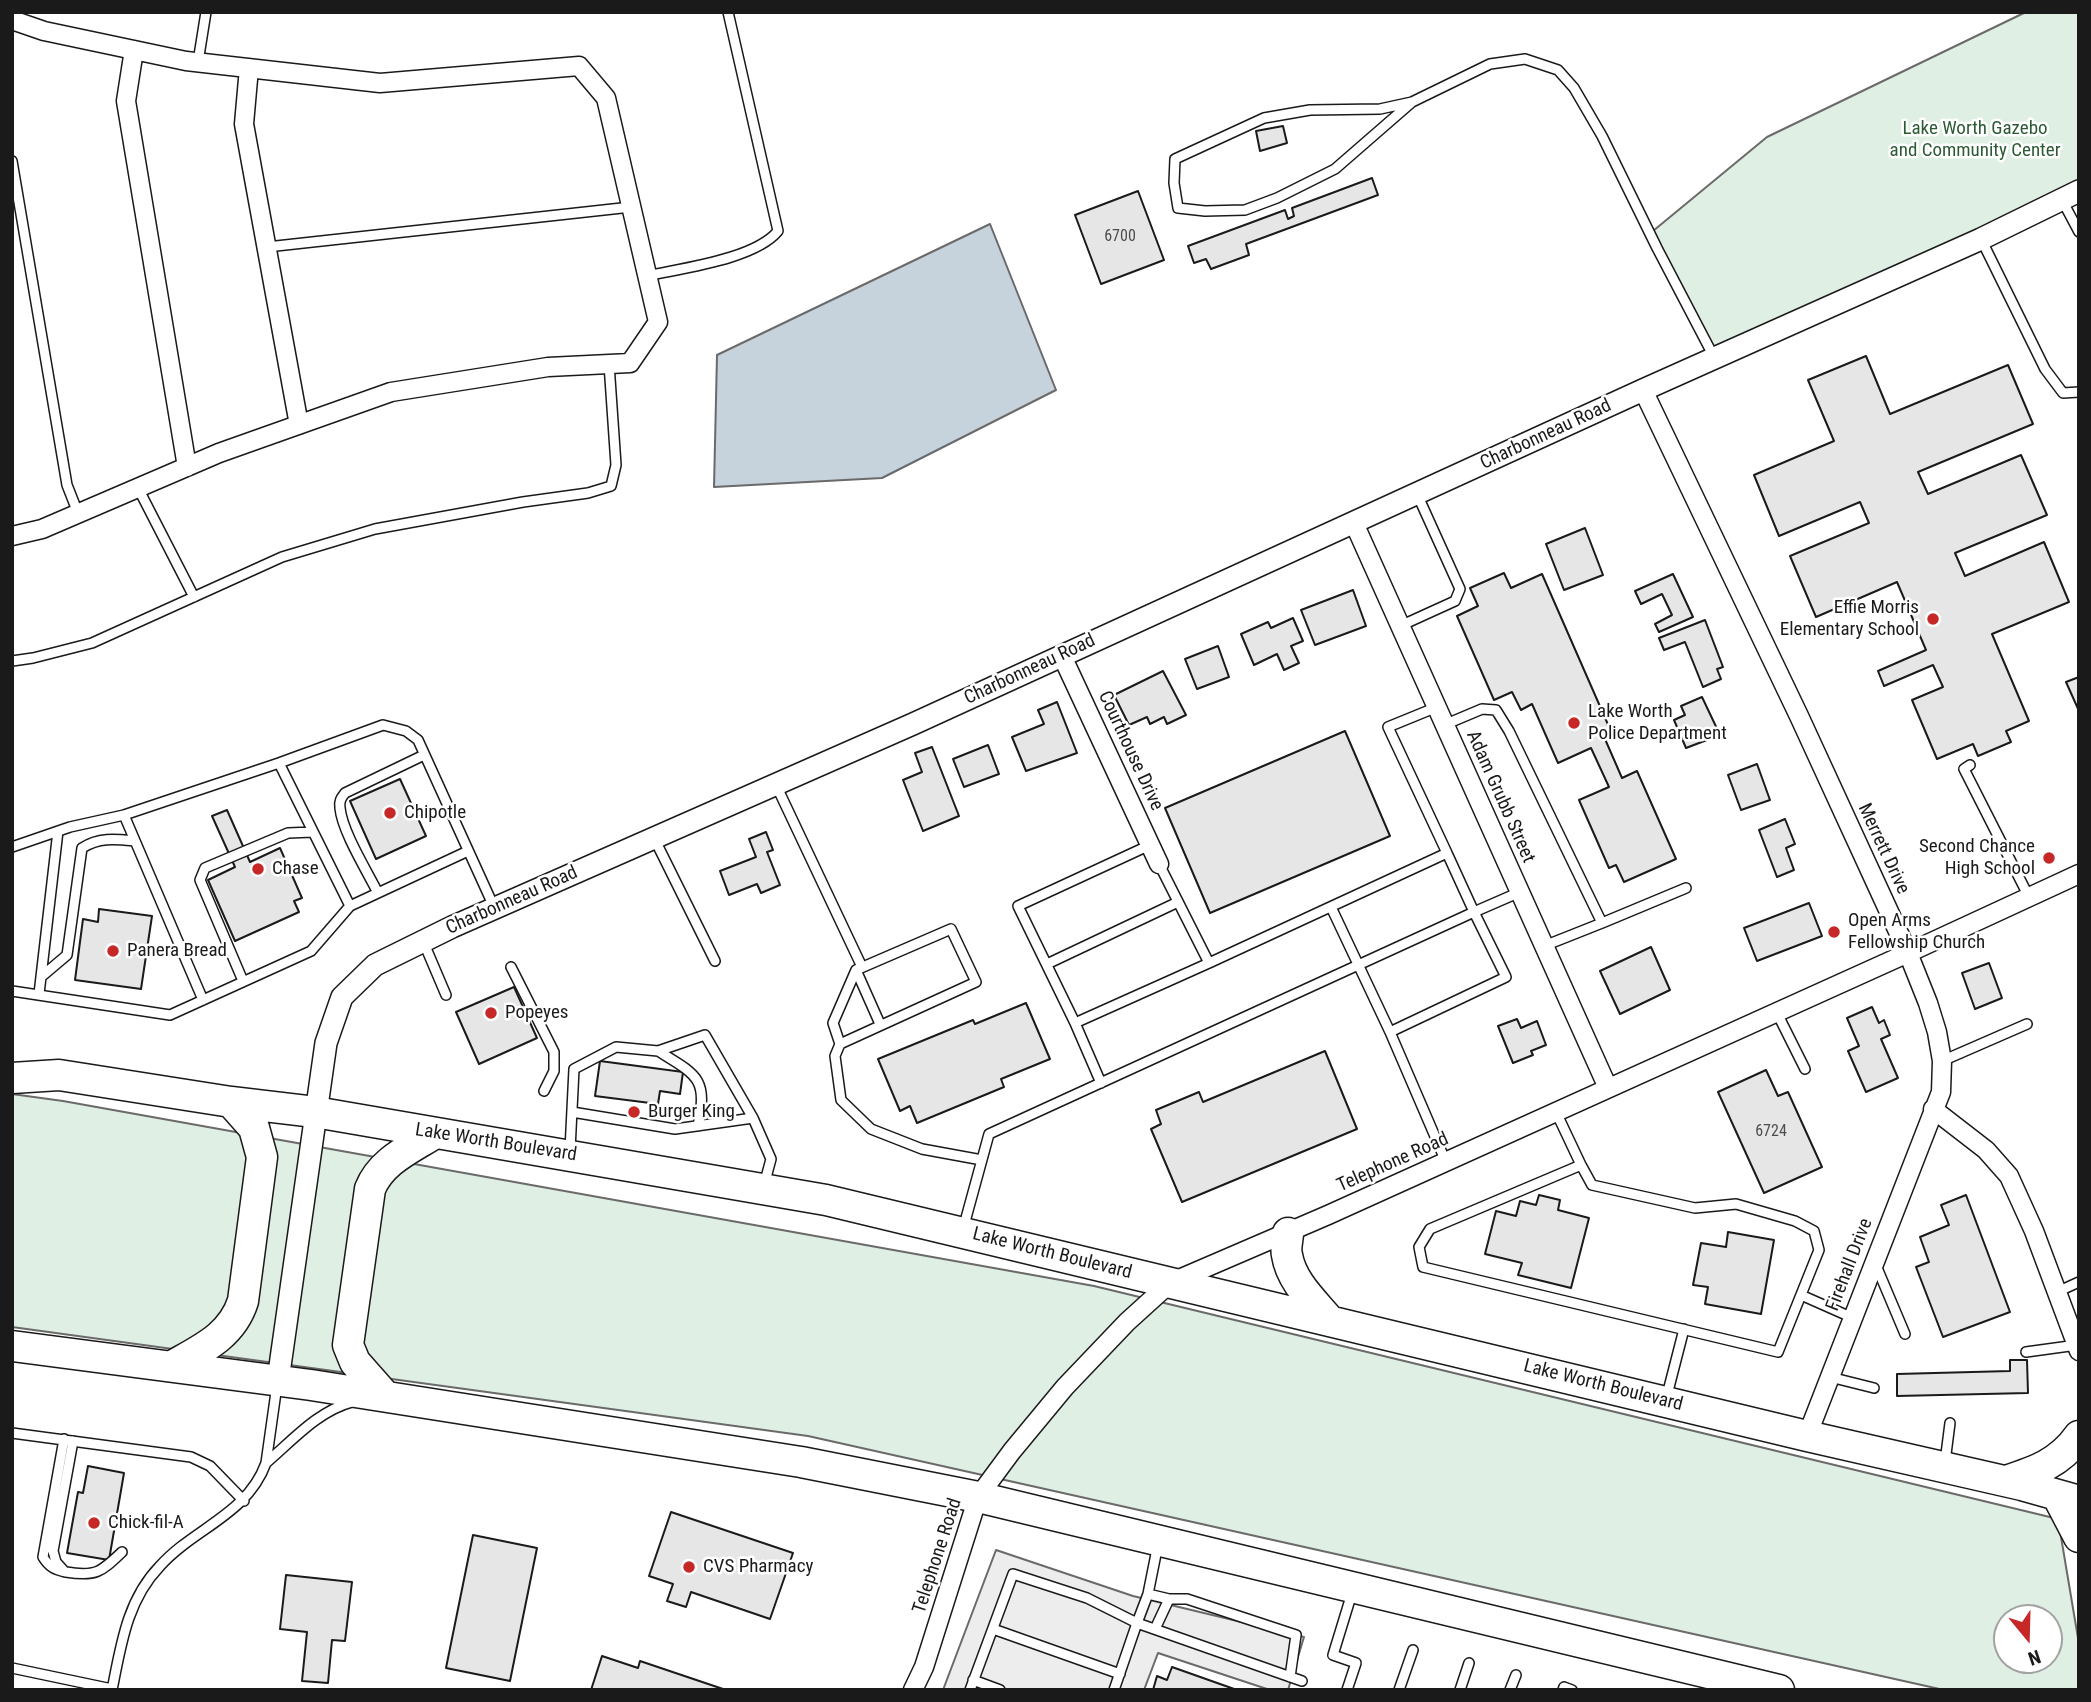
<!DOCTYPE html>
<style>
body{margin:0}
#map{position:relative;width:2091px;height:1702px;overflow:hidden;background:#fff;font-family:"Roboto Condensed",sans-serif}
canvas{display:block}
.frame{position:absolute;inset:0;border:14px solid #1a1a1a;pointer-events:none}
.north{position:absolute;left:1993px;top:1604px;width:70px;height:70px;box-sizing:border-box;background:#fff;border:2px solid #a3a3a3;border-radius:50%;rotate:161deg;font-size:19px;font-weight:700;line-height:28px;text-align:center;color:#1a1a1a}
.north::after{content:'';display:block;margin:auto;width:24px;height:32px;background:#c62828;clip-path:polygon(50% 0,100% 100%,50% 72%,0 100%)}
</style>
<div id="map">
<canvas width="2091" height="1702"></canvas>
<div class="frame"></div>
<div class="north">N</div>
</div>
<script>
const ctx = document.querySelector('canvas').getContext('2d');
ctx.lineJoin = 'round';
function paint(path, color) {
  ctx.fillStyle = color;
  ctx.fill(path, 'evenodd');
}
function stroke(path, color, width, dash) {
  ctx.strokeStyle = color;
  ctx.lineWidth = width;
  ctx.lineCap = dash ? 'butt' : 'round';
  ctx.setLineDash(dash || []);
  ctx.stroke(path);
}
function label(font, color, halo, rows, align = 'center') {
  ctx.font = font + ' "Roboto Condensed",sans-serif';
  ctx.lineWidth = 5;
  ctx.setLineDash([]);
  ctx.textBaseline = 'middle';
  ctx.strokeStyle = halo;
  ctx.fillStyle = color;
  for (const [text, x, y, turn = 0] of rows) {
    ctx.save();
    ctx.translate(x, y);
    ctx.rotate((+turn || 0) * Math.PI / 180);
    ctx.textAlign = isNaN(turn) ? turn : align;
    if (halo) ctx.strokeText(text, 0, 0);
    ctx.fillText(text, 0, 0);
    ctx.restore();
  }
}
const green = new Path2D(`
 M2026,12H2079V192L1715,358L1653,231L1767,137Z
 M12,1094L63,1101L1094,1286L2058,1519L2079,1644V1690H1944L808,1436L12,1327ZM2007,1618H2049V1660H2007Z`);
paint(green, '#e0efe3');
stroke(green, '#6a6a6a', 2);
const parking = new Path2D(`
 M996,1550L1133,1596L1304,1637L1288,1690H1270L1158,1653L1144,1690H943Z`);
paint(parking, '#ededed');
stroke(parking, '#6a6a6a', 2);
const water = new Path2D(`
 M990,224L1056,390L882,478L714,487L717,355Z`);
paint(water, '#c6d2dc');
stroke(water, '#6a6a6a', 2);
const building = new Path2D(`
 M1283,126L1287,143L1260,151L1256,131Z
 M1372,178L1378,195L1246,244L1249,255L1211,269L1206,259L1194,263L1188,246L1285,210L1288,219L1294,216L1292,208Z
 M1138,191L1164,260L1101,284L1075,215Z
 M1866,356L1890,414L2008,365L2033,424L1918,472L1928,494L2021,455L2047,515L1955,553L1965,576L2044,542L2069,602L1992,634L2029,721L2006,731L2011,742L1978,756L1973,744L1937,759L1912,700L1943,687L1933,665L1884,686L1878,671L1926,650L1897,582L1816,617L1790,556L1869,523L1860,502L1779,536L1754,475L1834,441L1808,380Z
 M1585,528L1603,575L1564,590L1546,544Z
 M1504,573L1511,588L1542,574L1613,736L1605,739L1622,778L1637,771L1676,859L1624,882L1616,865L1609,868L1579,800L1609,787L1591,748L1558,763L1532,704L1521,710L1512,692L1494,700L1457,616L1478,606L1470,588Z
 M1673,574L1693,617L1659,632L1655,624L1672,615L1662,594L1641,604L1635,591Z
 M1353,590L1366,626L1315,645L1301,610Z
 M1293,618L1303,641L1291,646L1299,663L1284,670L1277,654L1254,665L1241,634L1268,622L1271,628Z
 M1705,620L1723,667L1717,669L1721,679L1703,687L1685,642L1664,650L1659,638Z
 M1218,646L1229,677L1197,689L1185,659Z
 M1163,671L1186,715L1167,724L1164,717L1150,724L1147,717L1129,725L1114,695Z
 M2079,677V711L2066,682Z
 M1702,697L1720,735L1686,748L1674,720L1685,715L1681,706Z
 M1057,702L1077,753L1026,771L1012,737L1044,724L1038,710Z
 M1345,731L1390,836L1210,913L1165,808Z
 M988,745L999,774L964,787L953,759Z
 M932,747L959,816L923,831L903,780L922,772L915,753Z
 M1757,764L1770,800L1741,810L1728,775Z
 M400,779L426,836L376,859L350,801Z
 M227,810L250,862L280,848L302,898L294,901L299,912L235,941L208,880L235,867L212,816Z
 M1785,819L1795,844L1786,848L1794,870L1777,877L1759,830Z
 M766,832L773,850L767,852L780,885L761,893L757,884L729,895L720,871L756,857L749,839Z
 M1809,903L1822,936L1757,961L1744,928Z
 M99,909L152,916L141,989L75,980L83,919L98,922Z
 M1651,947L1670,990L1620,1014L1600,971Z
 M1989,963L2002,998L1975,1009L1962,973Z
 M514,987L537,1038L479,1064L456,1012Z
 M1026,1003L1050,1059L1001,1079L1004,1087L917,1123L910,1106L900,1111L878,1059L973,1020L975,1024Z
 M1872,1007L1879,1023L1884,1020L1890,1035L1881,1039L1898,1078L1866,1092L1848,1051L1859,1046L1847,1018Z
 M1517,1019L1521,1028L1537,1021L1546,1045L1531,1051L1533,1055L1513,1063L1498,1026Z
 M1325,1051L1357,1129L1182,1202L1151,1129L1161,1124L1156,1110L1199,1092L1203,1102Z
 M600,1061L683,1072L680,1094L660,1091L658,1104L595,1096Z
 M1766,1070L1778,1096L1788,1092L1822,1167L1764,1193L1718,1092Z
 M1539,1195L1560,1200L1558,1210L1589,1218L1571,1288L1518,1275L1522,1263L1485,1254L1496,1211L1516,1216L1520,1201L1536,1205Z
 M1966,1195L2010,1312L1943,1337L1916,1267L1929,1262L1920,1237L1949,1225L1941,1205Z
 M1728,1232L1774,1240L1761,1314L1705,1304L1708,1287L1693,1285L1701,1243L1726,1247Z
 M2010,1360H2027L2028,1393L1897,1396V1374L2010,1371Z
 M88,1466L124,1473L109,1560L67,1553L78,1492L83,1493Z
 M671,1512L793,1553L770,1619L691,1592L686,1607L667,1601L673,1584L649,1576Z
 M473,1535L537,1548L510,1681L446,1668Z
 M286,1575L352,1582L345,1641L332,1640L328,1683L302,1681L307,1632L280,1629Z
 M602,1656L638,1668L640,1661L726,1690H591Z
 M1172,1667L1237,1690H1153L1157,1676L1167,1680Z`);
paint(building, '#e6e6e6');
stroke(building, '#1a1a1a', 2);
const service = new Path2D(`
 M198,62L206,12
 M1412,102L1335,169L1277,198L1245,210L1205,211L1178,208L1174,183L1175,159L1264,118L1310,110L1380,109L1412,102L1490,64L1525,59L1558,70L1574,88L1602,136L1657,248L1714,357
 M12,161L67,485L78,513
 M2062,200L2079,232
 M1981,239L2045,369L2063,393L2079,392
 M267,247L631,207
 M647,276C683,268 755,259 778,231L728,12
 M138,488L194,597
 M1400,626L1455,601L1460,589L1417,494
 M12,661L33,658L92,643L282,557L375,529L523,502L588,493L611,486L616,465L609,364
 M1437,707L1388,727L1447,853
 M1444,725L1482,709L1496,710L1509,731L1602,923L1544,946
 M279,763L350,906
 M1970,765L1964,769L2029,897
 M776,785L862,967
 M124,815L203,1000
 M654,838L715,961
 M12,847L70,827L124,815L279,763L383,725L406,731L418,740L494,907
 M378,893C367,871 342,831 340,808C339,801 341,798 345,793L424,755
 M1331,907L1390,1032
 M1602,923L1686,888
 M423,941L446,995
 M1047,964L1178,902
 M511,967L554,1052V1071L544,1091
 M41,977L67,955L82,848C99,837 115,839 135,841
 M243,981L200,880L205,868L288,833L313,832
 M12,991L170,1015L311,951L350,906L468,851
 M39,994L58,831
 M1777,1013L1805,1069
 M1075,1023L1018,906L1150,845
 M880,1024L856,970L951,929L976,982L840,1044L835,1056L841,1100L871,1129L922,1149L982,1160
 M840,1044L833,1023L856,970
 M658,1051C697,1075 708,1078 698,1126
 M1942,1061L2027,1024
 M1101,1083L1075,1023L1209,963
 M1556,1112L1581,1165L1430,1229L1419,1247L1423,1267L1778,1352L1819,1250L1814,1231L1795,1221L1736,1204L1695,1208L1592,1185L1581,1165
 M753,1118L771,1159L764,1185
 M570,1150L574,1069L616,1047L658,1051L705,1035L753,1118L675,1129L572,1112
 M1446,1162L1390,1032L1506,977L1474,912L1520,892
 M963,1229L989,1134L1474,912L1447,853L1209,963L1159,864
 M1875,1263L1905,1334
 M2057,1292L2079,1282
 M1801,1295L1853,1318
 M2026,1352L2077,1345
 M1830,1377L1874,1388
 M1666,1399L1684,1329
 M12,1433L191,1457L210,1466L244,1501
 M64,1439L43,1557C49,1567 55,1570 66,1572C96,1577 101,1572 122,1552
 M1945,1462L1950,1423
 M266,1463C293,1440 318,1411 352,1402
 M65,1572L56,1562L53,1551L73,1441
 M1148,1594L1158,1544
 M1169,1599L1148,1594L1137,1623L1302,1681
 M993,1629L1120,1674
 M1155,1629L1169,1599H1187L1296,1635L1290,1677
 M12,1668L112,1689
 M973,1680L1000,1690
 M112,1690C121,1645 127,1600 160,1566C194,1528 247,1515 266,1463L277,1385
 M970,1690L1013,1574L1087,1598L1137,1623L1114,1690
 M1347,1690L1356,1663L1333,1655L1352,1593
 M1399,1690L1413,1650
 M1460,1690L1469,1663
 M1510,1690L1516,1675
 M1563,1690L1564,1687L1572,1690`);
const minor = new Path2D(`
 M12,20L44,31L186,61L380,83L579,66L606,98L658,322L630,363L548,367L391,392L219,453L42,529L12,536
 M134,50L126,101L187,467
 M249,68L244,124L299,425
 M1643,390L1799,716L1908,953L1928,1003L1937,1032L1942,1061L1941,1092L1807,1436
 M1354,523L1608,1088
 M1062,656L1159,864
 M1933,1109L1986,1150L2009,1176L2034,1231L2079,1351
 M913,1690L924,1667L978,1497L1012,1451L1065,1387L1127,1322L1170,1283L1328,1215L1908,953L2079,874`);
const tertiary = new Path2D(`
 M278,1380L326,1043L342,997L375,965L452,927L913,724L1643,390L1981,239L2079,191`);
const trunk = new Path2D(`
 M12,1078L59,1075L231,1102L315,1112L826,1200L1807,1436L2022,1485L2079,1501
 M1288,1233C1288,1239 1285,1248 1287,1255C1291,1281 1313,1301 1329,1320
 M12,1346L311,1385L801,1462L978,1497L1779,1690
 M172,1366C202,1349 232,1336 243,1301L262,1157L254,1128L231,1102
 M385,1396L355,1362L348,1345L370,1189C381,1161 410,1149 435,1133
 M2006,1481C2036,1471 2060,1463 2079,1436
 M2057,1495L2079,1537`);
stroke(service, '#1a1a1a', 12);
stroke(minor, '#1a1a1a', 21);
stroke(tertiary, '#1a1a1a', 24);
stroke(trunk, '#1a1a1a', 33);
stroke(service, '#fff', 9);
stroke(minor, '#fff', 18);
stroke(tertiary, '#fff', 21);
stroke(trunk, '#fff', 30);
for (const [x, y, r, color] of [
 [1933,619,7,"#c62828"],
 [1574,723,7,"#c62828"],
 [390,813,7,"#c62828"],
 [2049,858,7,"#c62828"],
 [258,869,7,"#c62828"],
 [1834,932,7,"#c62828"],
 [113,951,7,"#c62828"],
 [491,1013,7,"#c62828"],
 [634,1112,7,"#c62828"],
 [94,1523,7,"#c62828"],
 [689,1567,7,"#c62828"]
]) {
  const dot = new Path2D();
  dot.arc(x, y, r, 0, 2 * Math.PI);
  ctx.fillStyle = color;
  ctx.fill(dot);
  stroke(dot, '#fff', 2.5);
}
label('16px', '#4d4d4d', null, [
 ["6700",1120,237],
 ["6724",1771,1132]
]);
label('19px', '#2b5a34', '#fff', [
 ["Lake Worth Gazebo",1975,129],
 ["and Community Center",1975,151]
]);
label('19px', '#1a1a1a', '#fff', [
 ["Charbonneau Road",1546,435,-25],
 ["Charbonneau Road",1030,670,-25],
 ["Courthouse Drive",1130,751,65],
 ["Adam Grubb Street",1500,797,66],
 ["Merrett Drive",1883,849,65],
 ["Charbonneau Road",512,901,-24],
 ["Lake Worth Boulevard",496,1143,9],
 ["Telephone Road",1393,1163,-24],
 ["Lake Worth Boulevard",1052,1254,14],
 ["Firehall Drive",1850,1265,-69],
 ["Lake Worth Boulevard",1603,1386,14],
 ["Telephone Road",938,1556,-72]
]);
label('19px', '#1a1a1a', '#fff', [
 ["Effie Morris",1919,608,"right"],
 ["Elementary School",1919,630,"right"],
 ["Lake Worth",1588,712],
 ["Police Department",1588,734],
 ["Chipotle",404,813],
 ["Second Chance",2035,847,"right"],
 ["High School",2035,869,"right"],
 ["Chase",272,869],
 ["Open Arms",1848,921],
 ["Fellowship Church",1848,943],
 ["Panera Bread",127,951],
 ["Popeyes",505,1013],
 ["Burger King",648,1112],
 ["Chick-fil-A",108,1523],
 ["CVS Pharmacy",703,1567]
], 'left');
</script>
